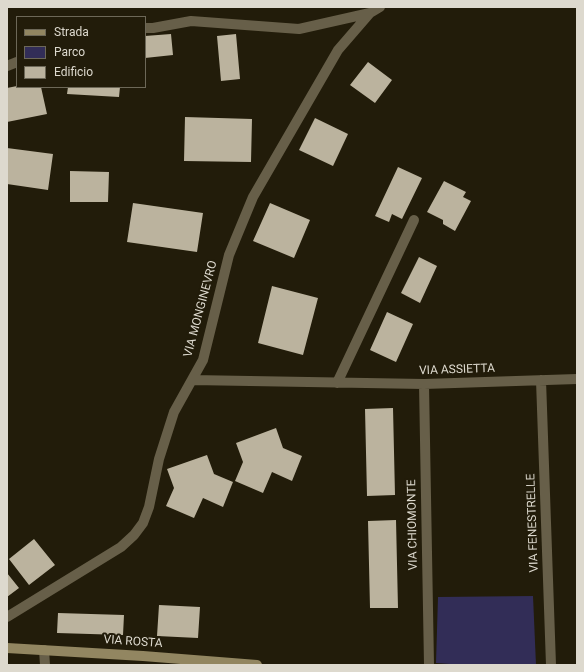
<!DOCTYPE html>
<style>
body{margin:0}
#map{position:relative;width:584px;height:672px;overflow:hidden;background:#221c0a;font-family:Roboto,sans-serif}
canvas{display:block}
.frame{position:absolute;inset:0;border:8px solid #ddd9ce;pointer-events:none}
.legend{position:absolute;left:16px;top:16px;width:130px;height:72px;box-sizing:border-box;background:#221c0a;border:1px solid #6d6858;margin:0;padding:5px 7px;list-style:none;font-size:12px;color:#ddd9ce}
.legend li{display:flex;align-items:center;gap:8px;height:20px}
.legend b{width:20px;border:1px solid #6d6858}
</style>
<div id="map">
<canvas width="584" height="672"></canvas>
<div class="frame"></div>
<ul class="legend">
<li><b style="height:5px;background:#928661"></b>Strada</li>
<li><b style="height:11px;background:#322d57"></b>Parco</li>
<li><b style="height:11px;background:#bbb39e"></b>Edificio</li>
</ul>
</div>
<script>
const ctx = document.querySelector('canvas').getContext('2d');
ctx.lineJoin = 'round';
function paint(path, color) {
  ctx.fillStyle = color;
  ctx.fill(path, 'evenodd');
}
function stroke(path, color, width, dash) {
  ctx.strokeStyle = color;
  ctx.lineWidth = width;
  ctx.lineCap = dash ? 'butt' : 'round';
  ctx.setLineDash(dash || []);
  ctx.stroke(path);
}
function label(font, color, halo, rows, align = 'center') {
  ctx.font = font + ' Roboto,sans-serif';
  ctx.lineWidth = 4;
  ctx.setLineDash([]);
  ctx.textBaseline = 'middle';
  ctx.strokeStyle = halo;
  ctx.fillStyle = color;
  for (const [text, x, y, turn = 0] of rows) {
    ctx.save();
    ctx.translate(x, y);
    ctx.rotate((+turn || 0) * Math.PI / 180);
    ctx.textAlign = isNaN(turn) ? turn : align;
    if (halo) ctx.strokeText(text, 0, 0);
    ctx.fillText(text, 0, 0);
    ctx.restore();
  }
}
paint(new Path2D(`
 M533,596L536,665H464L436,663L438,597Z`), '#322d57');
paint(new Path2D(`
 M171,34L173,55L145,58V36Z
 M236,34L240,79L221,81L217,36Z
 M368,62L392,80L375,103L350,85Z
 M17,86V87H41L47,114L7,122V88Z
 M68,87H120L119,97L67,94Z
 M185,117L252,119L251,162L184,161Z
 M315,118L348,134L333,166L299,150Z
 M7,148L53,154L48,190L7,184Z
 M398,167L422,178L402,219L392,214L389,222L375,216Z
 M70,171L109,172L108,202H70Z
 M444,181L466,192L463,197L471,201L455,231L443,224V220L427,212Z
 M133,203L203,213L197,252L127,242Z
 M270,203L310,220L294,258L253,241Z
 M419,257L437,266L420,303L401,293Z
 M272,286L318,298L303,355L258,343Z
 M387,312L413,324L396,362L370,350Z
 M393,408L395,495L367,496L365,409Z
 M276,428L283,448L302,456L292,481L272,472L263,493L235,481L243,462L236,443Z
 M207,455L214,474L233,482L223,507L203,498L194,518L166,506L174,488L167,469Z
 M396,520L398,608H370L368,521Z
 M34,539L55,565L29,585L9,559Z
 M7,573L19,588L7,597Z
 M159,605L200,607L198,638L157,636Z
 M58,613L124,615L123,635L57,633Z`), '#bbb39e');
stroke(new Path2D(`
 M145,28H153L191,21L299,29L370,13L380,7
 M7,66L17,62
 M192,380L424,384L577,379
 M541,380L551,665
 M337,383L414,220
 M424,384L429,665
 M7,617L121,547L134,535L143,523L149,507L159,459L174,412L203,360L229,255L253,197L338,50L370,13
 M44,650L45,665`), '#675f49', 10);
stroke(new Path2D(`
 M7,648L143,656L257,665`), '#928661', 10);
label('12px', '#ddd9ce', '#221c0a', [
 ["VIA MONGINEVRO",201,309,-75],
 ["VIA ASSIETTA",457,370,-2],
 ["VIA FENESTRELLE",533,523,-92],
 ["VIA CHIOMONTE",413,525,-91],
 ["VIA ROSTA",133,642,4]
]);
</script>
